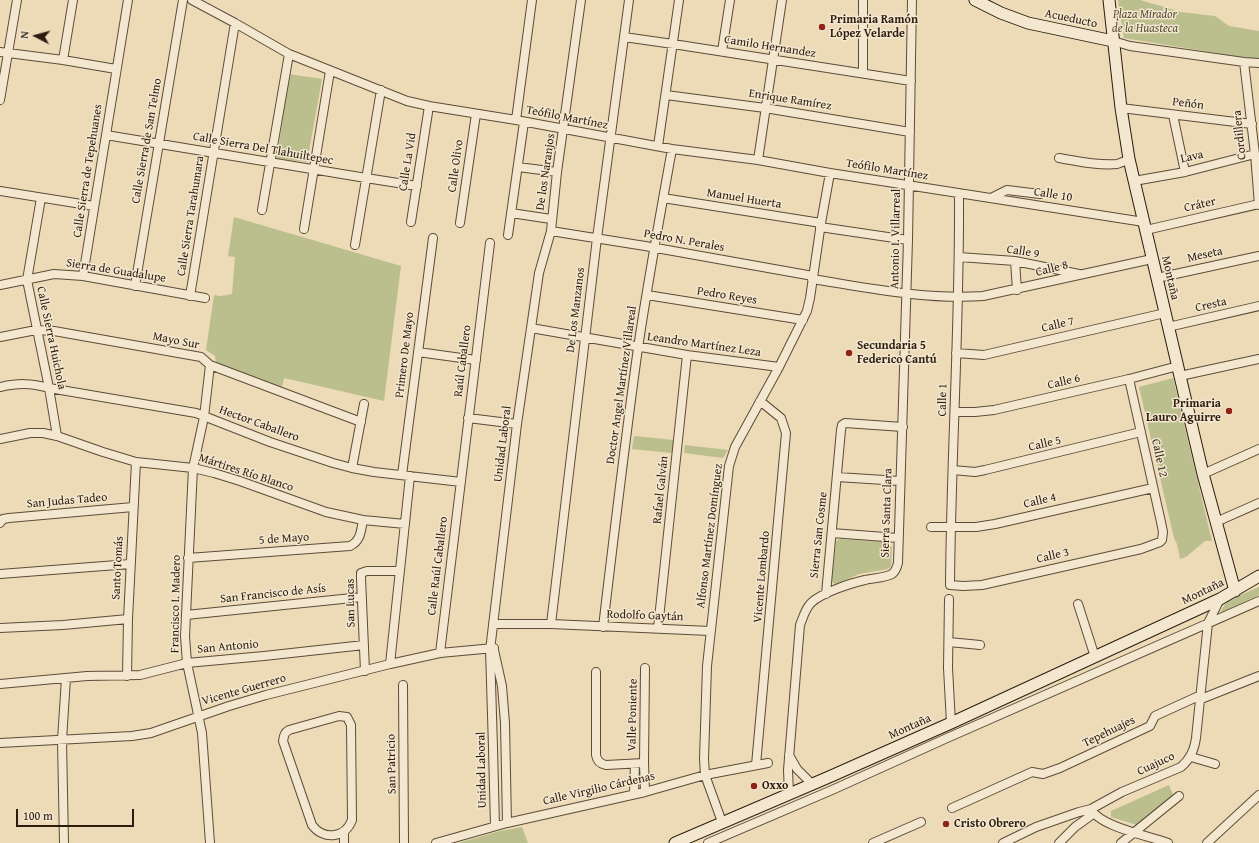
<!DOCTYPE html>
<meta charset="utf-8">
<style>
body{margin:0}
#map{position:relative;width:1259px;height:843px;overflow:hidden;background:#eddab7;font-family:"Gentium Book Plus",serif}
canvas{display:block}
.north{position:absolute;left:16px;top:16px;width:40px;height:40px;-webkit-text-stroke:3px #f3e7d0;paint-order:stroke;rotate:276deg;font-size:11px;font-weight:700;line-height:16px;text-align:center;color:#2c1c0d}
.north::after{content:'';display:block;margin:auto;width:14px;height:18px;background:#2c1c0d;clip-path:polygon(50% 0,100% 100%,50% 72%,0 100%)}
.scale{position:absolute;left:16px;top:809px;width:118px;height:18px;box-sizing:border-box;border:2px solid #2c1c0d;border-top:0;padding-left:5px;font-size:12px;line-height:14px;white-space:nowrap;color:#2c1c0d;-webkit-text-stroke:3px #f3e7d0;paint-order:stroke}
</style>
<div id="map">
<canvas width="1259" height="843"></canvas>
<div class="north">N</div>
<div class="scale">100 m</div>
</div>
<script>
const ctx = document.querySelector('canvas').getContext('2d');
ctx.lineJoin = 'round';
function paint(path, color) {
  ctx.fillStyle = color;
  ctx.fill(path, 'evenodd');
}
function stroke(path, color, width, dash) {
  ctx.strokeStyle = color;
  ctx.lineWidth = width;
  ctx.lineCap = dash ? 'butt' : 'round';
  ctx.setLineDash(dash || []);
  ctx.stroke(path);
}
function label(font, color, halo, rows, align = 'center') {
  ctx.font = font + ' "Gentium Book Plus",serif';
  ctx.lineWidth = 3;
  ctx.setLineDash([]);
  ctx.textBaseline = 'middle';
  ctx.strokeStyle = halo;
  ctx.fillStyle = color;
  for (const [text, x, y, turn = 0] of rows) {
    ctx.save();
    ctx.translate(x, y);
    ctx.rotate((+turn || 0) * Math.PI / 180);
    ctx.textAlign = isNaN(turn) ? turn : align;
    if (halo) ctx.strokeText(text, 0, 0);
    ctx.fillText(text, 0, 0);
    ctx.restore();
  }
}
paint(new Path2D(`
 M1118,0H1140L1181,12L1215,16L1229,26L1259,31V60L1124,38Z
 M289,74L322,79L307,162L277,159Z
 M234,217L401,266L384,401L284,378L282,387L216,363L215,356L206,350L214,295L221,296L232,294L235,257L228,256Z
 M1173,378L1212,541H1205L1186,557L1180,559L1177,544L1174,538L1139,387Z
 M634,436L674,440L672,453L632,449Z
 M685,445L728,450L723,458L684,453Z
 M840,539L888,542L892,547L891,566L888,569L859,574L835,585L832,581L836,541Z
 M1259,587V595L1219,614L1227,601Z
 M1169,785L1174,797L1140,826L1111,817V811Z
 M522,827L528,843H458L500,831Z`), '#babf8d');
const street = new Path2D(`
 M192,0L235,23L289,54L407,101L429,106L516,120L672,149L758,160L830,173L1144,222
 M624,37L673,44L911,81
 M1113,41L1130,46L1244,62L1259,63
 M722,51L730,0
 M0,52L63,60L116,69
 M63,60L73,0
 M1244,62L1255,154L1259,205
 M863,73V0
 M666,95L765,108L910,132
 M0,100L17,0
 M1121,108L1252,124
 M1173,115L1185,172
 M516,120L532,0
 M106,135L366,178L417,186
 M658,146L679,0
 M1059,158C1077,161 1098,166 1117,164C1121,163 1125,161 1129,159
 M758,160L782,0
 M518,167L557,172
 M1134,181L1185,172L1255,154
 M0,191L94,206
 M959,193C960,323 951,454 950,585L963,586L982,585L1141,549L1160,542L1162,540L1163,532L1161,522L1129,379
 M41,198L27,280L49,388L57,436
 M663,198L821,223
 M991,198L1007,190L1040,194
 M262,210L289,54
 M511,213L551,219
 M411,222L429,106
 M460,223L476,114
 M820,227L908,240
 M304,229L330,71
 M1146,230L1259,204
 M551,231L645,246L813,276
 M508,235L524,122
 M355,245L381,90
 M959,257L1015,261L1079,274
 M1015,261L1017,290
 M83,276L128,0
 M1157,278L1259,256
 M812,279C869,288 926,300 983,296L1152,259
 M0,285L54,274L83,276L205,298
 M135,286L183,0
 M647,295L803,320
 M190,296L235,23
 M1168,327L1259,306
 M531,328L687,355L779,367
 M0,337L36,330L54,331L201,357L210,365L361,422
 M418,352L476,360
 M956,353L984,355L1165,313
 M1180,376L1259,359
 M0,387C19,383 30,383 49,388L196,413L270,442L333,463L352,468L374,472L461,482
 M955,412H975L994,410L1129,379L1178,366
 M468,418L517,424
 M0,439L30,433H43L57,436L103,452L136,462L193,468L214,473L240,481L326,512L363,520L405,524
 M352,468L364,404
 M953,470L975,472L985,470L1141,432
 M1203,474L1259,449
 M402,475L433,238
 M837,477L900,481
 M1216,522L1259,503
 M0,523L3,519L9,518L133,507
 M931,527H976L995,524L1153,488
 M832,533L898,538
 M188,558L350,546C361,541 361,530 363,520
 M0,574L130,564
 M826,594L841,430L842,425L845,423L903,427
 M949,599L948,668L951,723
 M1078,604L1095,657
 M186,615L362,597
 M493,624H551L710,631
 M551,624L597,238L629,0
 M603,627C614,534 625,441 638,348C648,281 660,215 672,149
 M0,628L63,625L128,619
 M658,628L687,355
 M949,642L980,645
 M494,650L502,686L505,723L507,823
 M440,653L490,243
 M390,664L410,476
 M365,671L361,578V573L367,571H400
 M596,672V755C597,761 600,764 606,765L644,763
 M127,676L128,619L136,462
 M0,684L87,676L140,675L187,663L264,656L364,645
 M403,685L404,843
 M1201,699L1259,676
 M339,716L347,717L351,725L352,820C345,839 323,840 312,825L283,741C284,736 284,733 289,730Z
 M0,743L132,736L151,733L229,706L266,695L390,664L440,653L494,648
 M789,755L797,769L812,784
 M1191,757L1215,764
 M756,765L786,433L781,418L760,401
 M645,792L644,763L645,668
 M634,794L635,764
 M789,794L788,770L800,625C803,618 805,609 811,603C821,593 851,583 865,580C873,578 885,578 892,574C896,571 897,567 898,563L908,240L912,0
 M952,808L1032,772L1043,774L1060,768L1150,726L1155,716L1201,695
 M1091,809C1100,827 1150,836 1168,843
 M722,822L705,775L704,759L707,666L729,466L735,447L779,367L807,311L810,298L821,223L830,173
 M495,826L493,748L490,649L491,642L517,424L531,328L539,273L551,231L557,172L581,0
 M64,843L62,740L66,678
 M210,843L202,733L187,663L185,636L193,468L204,417L210,365
 M344,843V832
 M436,843L507,823L645,792L705,775L768,763
 M708,843L832,790L947,738L1259,601
 M873,843L921,822
 M1003,843L1036,827L1079,812L1091,809L1122,792L1181,767C1190,759 1194,751 1196,738L1208,623L1220,599
 M1059,843L1075,827L1093,814
 M1121,843L1179,796
 M1207,843L1259,795`);
const secondary = new Path2D(`
 M975,0L1001,13L1028,23L1113,41
 M1109,0L1121,108L1129,159L1203,474L1235,591
 M675,843L829,777L951,723L1220,599L1259,576`);
stroke(street, '#5c4c38', 10);
stroke(secondary, '#2c1c0d', 13);
stroke(street, '#f3e7d0', 8);
stroke(secondary, '#f3e7d0', 11);
for (const [x, y, r, color] of [
 [822,27,4,"#8f2418"],
 [849,353,4,"#8f2418"],
 [1229,411,4,"#8f2418"],
 [754,786,4,"#8f2418"],
 [946,824,4,"#8f2418"]
]) {
  const dot = new Path2D();
  dot.arc(x, y, r, 0, 2 * Math.PI);
  ctx.fillStyle = color;
  ctx.fill(dot);
  stroke(dot, '#f3e7d0', 1.5);
}
label('italic 12px', '#574d33', '#f3e7d0', [
 ["Plaza Mirador",1145,15],
 ["de la Huasteca",1145,29]
]);
label('12px', '#2c1c0d', '#f3e7d0', [
 ["Acueducto",1071,19,12],
 ["Camilo Hernandez",770,47,9],
 ["Enrique Ramírez",790,100,9],
 ["Peñón",1188,104,7],
 ["Teófilo Martínez",567,118,11],
 ["Cordillera",1240,135,-96],
 ["Calle Sierra de San Telmo",147,141,-80],
 ["Calle Sierra Del Tlahuiltepec",263,149,10],
 ["Lava",1192,157,-13],
 ["Calle La Vid",408,162,-81],
 ["Calle Olivo",456,166,-82],
 ["Teófilo Martínez",887,170,9],
 ["Calle Sierra de Tepehuanes",88,171,-81],
 ["De los Naranjos",546,172,-82],
 ["Calle 10",1053,195,9],
 ["Manuel Huerta",744,199,9],
 ["Cráter",1200,205,-13],
 ["Calle Sierra Tarahumara",191,216,-81],
 ["Antonio I. Villarreal",896,239,-89],
 ["Pedro N. Perales",684,241,10],
 ["Calle 9",1023,252,9],
 ["Meseta",1205,255,-12],
 ["Calle 8",1052,269,-14],
 ["Sierra de Guadalupe",116,271,9],
 ["Montaña",1170,278,77],
 ["Pedro Reyes",727,296,9],
 ["Cresta",1211,305,-13],
 ["De Los Manzanos",576,310,-83],
 ["Calle 7",1058,325,-13],
 ["Calle Sierra Huichola",51,338,78],
 ["Mayo Sur",176,341,11],
 ["Leandro Martínez Leza",704,345,8],
 ["Primero De Mayo",405,355,-83],
 ["Raúl Caballero",463,361,-83],
 ["Calle 6",1064,382,-13],
 ["Doctor Angel Martínez Villareal",622,385,-82],
 ["Calle 1",943,400,-89],
 ["Hector Caballero",259,424,20],
 ["Unidad Laboral",503,444,-83],
 ["Calle 5",1045,444,-13],
 ["Calle 12",1159,458,78],
 ["Mártires Río Blanco",246,473,18],
 ["Rafael Galván",661,490,-84],
 ["San Judas Tadeo",67,501,-5],
 ["Calle 4",1040,501,-13],
 ["Sierra Santa Clara",887,513,-88],
 ["Sierra San Cosme",819,535,-84],
 ["Alfonso Martínez Domínguez",710,536,-83],
 ["5 de Mayo",284,539,-4],
 ["Calle 3",1053,556,-13],
 ["Calle Raúl Caballero",438,566,-83],
 ["Santo Tomás",118,568,-87],
 ["Vicente Lombardo",762,577,-85],
 ["Montaña",1203,592,-26],
 ["San Francisco de Asís",273,594,-6],
 ["San Lucas",351,603,-91],
 ["Francisco I. Madero",176,604,-89],
 ["Rodolfo Gaytán",645,616,2],
 ["San Antonio",228,647,-5],
 ["Vicente Guerrero",244,690,-16],
 ["Valle Poniente",633,715,-89],
 ["Montaña",910,727,-24],
 ["Tepehuajes",1109,732,-26],
 ["San Patricio",392,764,-91],
 ["Cuajuco",1156,764,-25],
 ["Unidad Laboral",482,770,-91],
 ["Calle Virgilio Cárdenas",599,789,-13]
]);
label('bold 12px', '#2c1c0d', '#f3e7d0', [
 ["Primaria Ramón",830,20],
 ["López Velarde",830,34],
 ["Secundaria 5",857,346],
 ["Federico Cantú",857,360],
 ["Primaria",1221,404,"right"],
 ["Lauro Aguirre",1221,418,"right"],
 ["Oxxo",762,786],
 ["Cristo Obrero",954,824]
], 'left');
</script>
